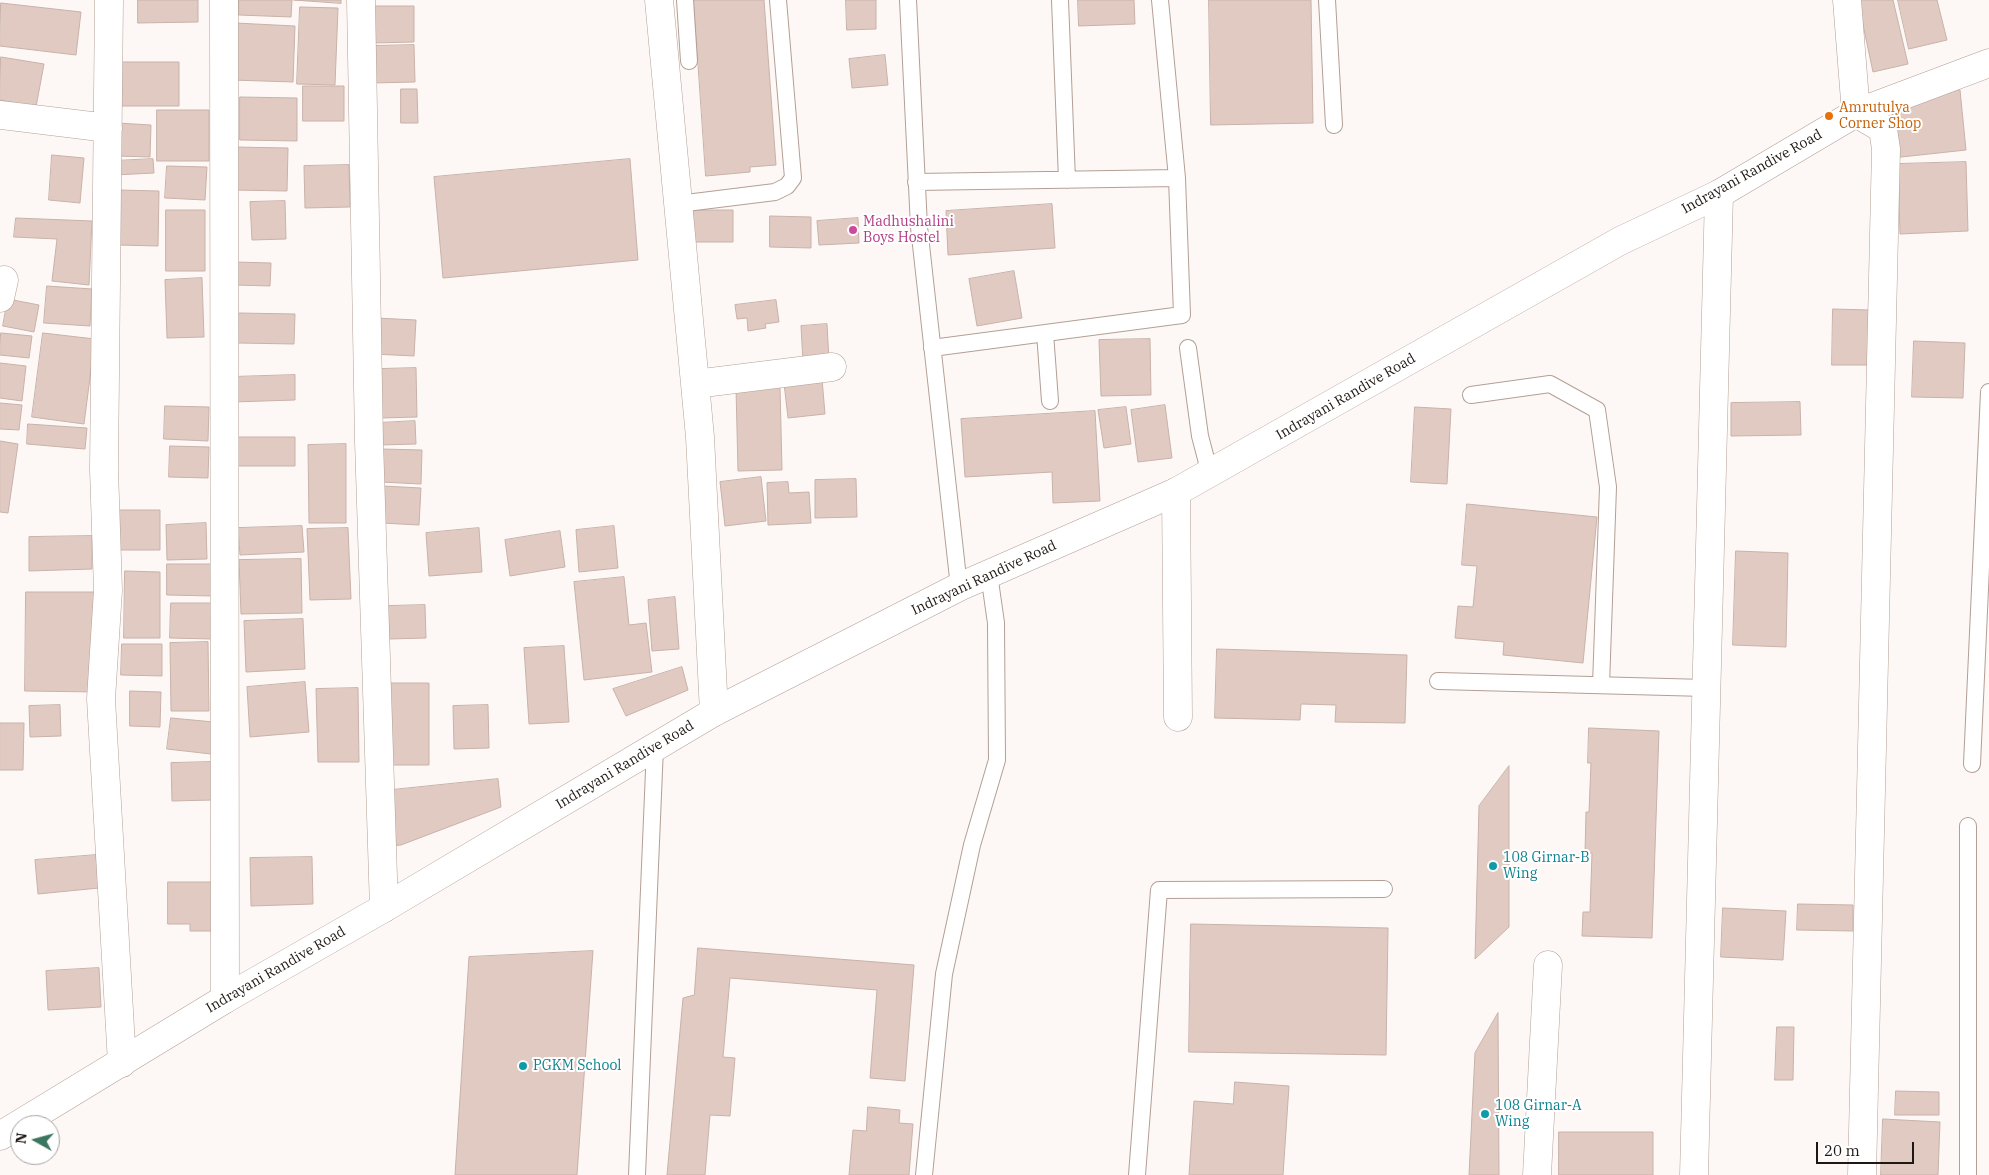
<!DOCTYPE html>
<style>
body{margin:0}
#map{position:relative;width:1989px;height:1175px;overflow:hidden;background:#fdf8f6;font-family:"IBM Plex Serif",serif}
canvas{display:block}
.north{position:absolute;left:10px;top:1115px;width:50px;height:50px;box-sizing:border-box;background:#fff;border:1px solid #a5a2a1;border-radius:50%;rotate:277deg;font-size:14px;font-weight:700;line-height:20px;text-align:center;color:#1e1713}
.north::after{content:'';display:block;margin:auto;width:18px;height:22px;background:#3b7660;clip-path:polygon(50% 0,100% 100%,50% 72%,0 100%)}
.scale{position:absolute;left:1816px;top:1142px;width:98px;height:22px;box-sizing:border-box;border:2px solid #1e1713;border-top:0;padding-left:6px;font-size:15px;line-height:18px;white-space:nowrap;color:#1e1713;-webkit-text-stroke:4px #fff;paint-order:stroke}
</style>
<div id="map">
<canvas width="1989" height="1175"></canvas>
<div class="north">N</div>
<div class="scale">20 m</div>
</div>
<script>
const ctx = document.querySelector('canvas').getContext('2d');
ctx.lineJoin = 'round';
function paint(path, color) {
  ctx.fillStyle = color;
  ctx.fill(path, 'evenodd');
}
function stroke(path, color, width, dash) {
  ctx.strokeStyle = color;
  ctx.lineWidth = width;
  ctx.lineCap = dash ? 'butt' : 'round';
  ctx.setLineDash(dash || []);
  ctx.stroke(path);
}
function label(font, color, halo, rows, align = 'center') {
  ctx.font = font + ' "IBM Plex Serif",serif';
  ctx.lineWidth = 4;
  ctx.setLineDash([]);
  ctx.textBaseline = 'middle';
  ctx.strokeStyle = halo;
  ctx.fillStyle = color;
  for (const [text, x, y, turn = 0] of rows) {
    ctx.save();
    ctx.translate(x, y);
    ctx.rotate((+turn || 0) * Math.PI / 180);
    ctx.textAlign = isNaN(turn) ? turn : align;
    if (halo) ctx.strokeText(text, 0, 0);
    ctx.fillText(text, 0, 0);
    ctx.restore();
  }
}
const building = new Path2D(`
 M138,0H198V22L138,23Z
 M239,0H292L291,17L239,15Z
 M294,0H341V3Z
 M694,0H764L776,165L750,167V172L706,176Z
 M846,0H876V29L847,30Z
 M1078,0H1134L1135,24L1079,26Z
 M1209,0H1311L1313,123L1211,125Z
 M1863,0H1893L1908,64L1873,72L1858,1Z
 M1898,0H1937L1947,40L1909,49Z
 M1,3L81,12L76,55L0,46Z
 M373,6H414V42L373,43Z
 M300,7L338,8L335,85L297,84Z
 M235,23L295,26L293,82L232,80Z
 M414,45L415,82L372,83V46Z
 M885,55L888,85L852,88L849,59Z
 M1,57L44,64L36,107L0,100Z
 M117,62H179V106H117Z
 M303,86H344V121H303Z
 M401,89H417L418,123H401Z
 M1960,90L1966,150L1892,158L1891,112Z
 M240,97L297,98V141L240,140Z
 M157,110H209V161H157Z
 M117,123L151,125L150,157L116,156Z
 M234,147L288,148L287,191L233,190Z
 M52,155L84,158L80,203L49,200Z
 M153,159L154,173L114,175V161Z
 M630,159L638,260L443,278L434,177Z
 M1966,162L1968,231L1900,234L1898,164Z
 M349,165L350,207L305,208L304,166Z
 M167,166L207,167L205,200L165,198Z
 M119,190L159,191L158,246L118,245Z
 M285,201L286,239L252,240L250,202Z
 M1052,204L1055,248L948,255L946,211Z
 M166,210H205V271H166Z
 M692,210H733V242H692Z
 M770,216L811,217V248L770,247Z
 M16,218L92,221L89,285L52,281L57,239L14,237Z
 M858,218L859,243L819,245L817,221Z
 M236,262L271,263L270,286L235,285Z
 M1014,271L1022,318L977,326L969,279Z
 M202,278L204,337L167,338L165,280Z
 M47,286L92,289L90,326L44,323Z
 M8,299L39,305L34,332L3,326Z
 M776,300L779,322L765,324L766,328L748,331L747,318L737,319L735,305Z
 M1833,309L1870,310L1869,365H1832Z
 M239,313L295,314L294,344L238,343Z
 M376,318L416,320L414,356L373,354Z
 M827,324L829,360L803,362L801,326Z
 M1,333L32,336L29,358L0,355Z
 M43,333L95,339L84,424L32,417Z
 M1150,339L1151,395L1101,396L1099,340Z
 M1914,341L1965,343L1963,398L1912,397Z
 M0,363L26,366L22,401L0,398Z
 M416,368L417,417L381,418L380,369Z
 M295,375V400L232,402L231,377Z
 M822,379L825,414L788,418L784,383Z
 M780,387L782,470L738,471L736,388Z
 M1800,402L1801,435L1731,436V403Z
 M0,403L22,405L19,430L0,429Z
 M1165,405L1172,458L1138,462L1131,410Z
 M165,406L209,407L208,441L164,439Z
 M1126,407L1131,444L1104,448L1098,410Z
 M1415,407L1451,409L1447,484L1411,482Z
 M1095,411L1100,501L1053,503L1052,472L965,477L961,419Z
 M415,421L416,444L380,445L379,423Z
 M28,424L87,428L85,449L27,444Z
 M238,437H295V466H238Z
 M0,441L18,444L8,513L0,512Z
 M346,444V523H309L308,445Z
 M170,446L209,447L208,478L169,477Z
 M381,449L422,450L421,484L380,482Z
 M761,477L766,521L725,526L720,482Z
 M856,479L857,517L815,518V480Z
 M788,482L789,493L809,492L811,523L768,525L767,483Z
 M383,486L421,488L419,525L382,523Z
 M1467,504L1597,517L1583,663L1503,655L1504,642L1455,638L1458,606L1473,607L1477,566L1462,565Z
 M116,510H160V550H116Z
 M206,523L207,559L167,560L166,525Z
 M302,526L304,552L240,555L238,528Z
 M614,526L618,568L579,572L576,530Z
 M348,528L351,599L310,600L307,529Z
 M479,528L482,572L429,576L426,533Z
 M560,531L565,567L510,576L505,540Z
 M92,536V569L29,571V537Z
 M1736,551L1788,553L1786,647L1733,645Z
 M301,559L302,613L241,614L239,560Z
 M167,564H212V596L167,595Z
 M125,571L160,572V638H124Z
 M624,577L629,625L646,623L652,672L584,680L574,582Z
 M26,592H97V692L25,691Z
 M675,597L679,649L652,651L648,600Z
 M171,603H211V639L170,638Z
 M425,605L426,638L389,639L388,606Z
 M303,619L305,669L246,672L244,621Z
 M208,642L209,711H171L170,643Z
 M122,644H162V676L121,675Z
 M564,646L569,722L529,724L524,648Z
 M1217,649L1407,655L1405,723L1335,722L1336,705L1301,704L1300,720L1215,718Z
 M682,667L688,690L626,716L613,689Z
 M305,682L309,732L250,737L247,687Z
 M388,683H429V765H387Z
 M358,688L359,762H318L316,689Z
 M130,691L161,692L160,727L130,726Z
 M60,705L61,736L30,737L29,706Z
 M488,705L489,748L454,749L453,706Z
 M171,718L214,722L211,754L167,749Z
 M0,723H24L23,770H0Z
 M1589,728L1659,731L1652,938L1582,936L1583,912H1590L1592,853H1585L1586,812H1589L1591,763H1588Z
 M211,762L213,800L172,801L171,763Z
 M1509,766V927L1475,959L1479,806Z
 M498,779L501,807L401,845L388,846L382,791Z
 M96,855L99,888L38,894L35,860Z
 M312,857L313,904L251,906L250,858Z
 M168,882H216L217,931H190V924H168Z
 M1798,904L1853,905V931L1797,930Z
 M1723,908L1786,911L1783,960L1721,957Z
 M1191,924L1388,928L1386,1055L1189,1052Z
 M698,948L914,965L905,1081L870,1078L877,990L730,978L723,1057L735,1058L730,1116L710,1115L705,1175H667L683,998L694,995Z
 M593,951L577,1175H455L469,957Z
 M99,968L101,1007L48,1010L46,971Z
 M1498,1013L1499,1175H1469L1475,1053Z
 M1777,1027H1794L1793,1080H1775Z
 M1235,1082L1289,1086L1283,1175H1189L1194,1101L1233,1104Z
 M1896,1091L1939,1092V1115H1895Z
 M868,1107L900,1110L899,1123L913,1124L909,1175H849L853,1130L866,1131Z
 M1883,1119L1940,1122L1938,1175H1881Z
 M1559,1132H1653V1175H1559Z`);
paint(building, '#e0cac1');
stroke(building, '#c8b2a9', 1);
const service = new Path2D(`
 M685,0L689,61
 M908,0L919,227L959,587
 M1060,0L1067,180
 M1327,0L1334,125
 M916,182L1177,178
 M678,204L775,192L787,186L793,178L778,0
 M1045,333L1050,401
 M932,348L1182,315L1177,178L1160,0
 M1188,348L1200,436L1210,474
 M1471,395L1550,384L1597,410L1608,487L1601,685
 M1438,681L1706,688
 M1972,764L1989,392
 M637,1175L655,747
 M924,1175L944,974L972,845L997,760L996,623L989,574
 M1137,1175L1159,890L1384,889
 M1968,1175V826`);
const minor = new Path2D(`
 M109,0L104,469L108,590L101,699L122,1063
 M224,0L225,999
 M361,0L369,441L384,908
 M659,0L700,437L714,712
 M1847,0L1856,113L1883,129L1886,149L1862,1175
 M0,115L108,128
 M0,298L4,280
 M695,384L832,367
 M1176,492L1178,717
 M1537,1175L1548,965
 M1694,1175L1719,194`);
const tertiary = new Path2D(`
 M0,1136L225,999L384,908L714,712L959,587L1176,492L1620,241L1719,194L1856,113L1989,63`);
stroke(service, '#b39f95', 18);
stroke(minor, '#b39f95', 29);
stroke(tertiary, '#b39f95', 29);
stroke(service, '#fff', 16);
stroke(minor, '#fff', 28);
stroke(tertiary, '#fff', 28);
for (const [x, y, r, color] of [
 [1829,116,5,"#e8710a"],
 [853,230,5,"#d1479c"],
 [1493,866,5,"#0f9aa8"],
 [523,1066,5,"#0f9aa8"],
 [1485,1114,5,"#0f9aa8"]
]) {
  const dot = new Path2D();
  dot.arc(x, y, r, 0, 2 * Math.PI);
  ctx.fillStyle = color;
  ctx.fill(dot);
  stroke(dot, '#fff', 2);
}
label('14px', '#c56008', '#fff', [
 ["Amrutulya",1839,108],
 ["Corner Shop",1839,124]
], 'left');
label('14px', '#1e1713', '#fff', [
 ["Indrayani Randive Road",1752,172,-29],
 ["Indrayani Randive Road",1346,397,-30],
 ["Indrayani Randive Road",984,578,-25],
 ["Indrayani Randive Road",625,765,-31],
 ["Indrayani Randive Road",276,970,-30]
]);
label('14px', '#b23c85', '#fff', [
 ["Madhushalini",863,222],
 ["Boys Hostel",863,238]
], 'left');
label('14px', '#0d838f', '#fff', [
 ["108 Girnar-B",1503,858],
 ["Wing",1503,874],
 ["PGKM School",533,1066],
 ["108 Girnar-A",1495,1106],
 ["Wing",1495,1122]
], 'left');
</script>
